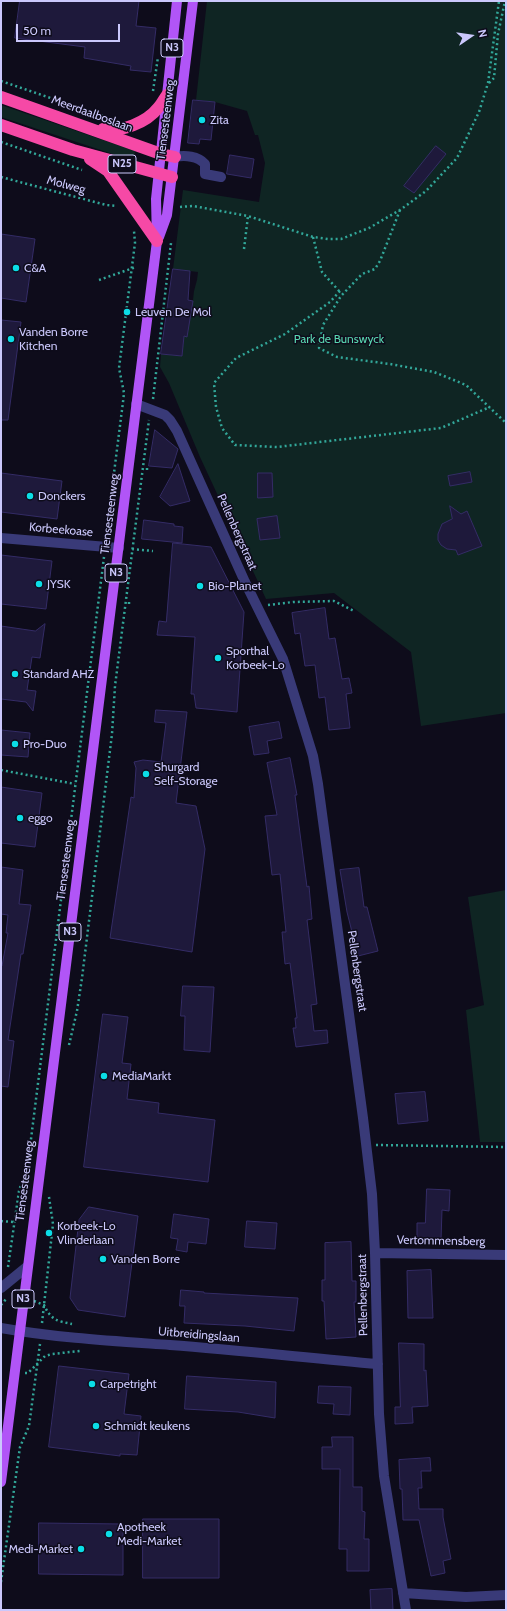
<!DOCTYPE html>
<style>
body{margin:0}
#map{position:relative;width:507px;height:1611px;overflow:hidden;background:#0e0c1b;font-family:Cabin,sans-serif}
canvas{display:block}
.frame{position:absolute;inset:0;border:2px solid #cbc8fc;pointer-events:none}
.north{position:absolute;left:451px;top:16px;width:40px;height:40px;-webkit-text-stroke:3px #0e0c1b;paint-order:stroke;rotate:77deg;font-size:11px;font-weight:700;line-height:16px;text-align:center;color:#cbc8fc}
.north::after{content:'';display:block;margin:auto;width:14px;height:18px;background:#cbc8fc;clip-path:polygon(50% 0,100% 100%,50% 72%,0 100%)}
.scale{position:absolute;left:16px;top:24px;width:104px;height:18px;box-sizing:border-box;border:2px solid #cbc8fc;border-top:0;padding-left:5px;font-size:12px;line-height:14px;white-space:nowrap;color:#cbc8fc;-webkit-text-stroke:3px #0e0c1b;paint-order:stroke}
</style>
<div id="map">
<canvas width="507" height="1611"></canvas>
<div class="frame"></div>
<div class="north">N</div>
<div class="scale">50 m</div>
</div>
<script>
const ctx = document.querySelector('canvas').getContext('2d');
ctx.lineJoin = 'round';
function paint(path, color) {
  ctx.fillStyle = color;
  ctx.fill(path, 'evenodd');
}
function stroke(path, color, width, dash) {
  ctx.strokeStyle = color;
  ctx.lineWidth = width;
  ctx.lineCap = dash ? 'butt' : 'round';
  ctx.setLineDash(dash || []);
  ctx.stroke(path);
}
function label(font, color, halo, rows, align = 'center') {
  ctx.font = font + ' Cabin,sans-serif';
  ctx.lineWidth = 3;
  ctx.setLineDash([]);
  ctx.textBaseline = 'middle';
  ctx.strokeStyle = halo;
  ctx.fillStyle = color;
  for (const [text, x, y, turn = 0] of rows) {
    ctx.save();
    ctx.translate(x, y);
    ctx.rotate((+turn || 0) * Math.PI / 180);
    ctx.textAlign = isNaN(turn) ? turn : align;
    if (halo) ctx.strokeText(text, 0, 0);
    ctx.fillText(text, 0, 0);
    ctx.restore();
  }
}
paint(new Path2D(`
 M207,1H506V713L421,726L411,652L334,593L266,599L200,457L169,383L160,367L161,354L182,356L184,336H187L189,318H191L194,291L197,280L198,272L173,269L183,190L259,202L265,163L258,135H255L247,111L215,102L196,100Z
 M1,105L135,151L134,161L1,117Z
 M506,890V1142H480L466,1010L484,1005L468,897Z`), '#0f2523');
const building = new Path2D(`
 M20,1H139L136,26L156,28L151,72L130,70L131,66L84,58L85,47L15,38Z
 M193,100L215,102L211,140L200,139L199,144L188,143Z
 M436,146L446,154L414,193L404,186Z
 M230,155L254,159L251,178L227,174Z
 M1,234L35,239L26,302L1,298Z
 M173,269L190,271L188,300L193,301L187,337L184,336L182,356L161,354Z
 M1,320L21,322L8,420H1Z
 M155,430L178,449L172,468L149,466Z
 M178,464L190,501L170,506L160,497Z
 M470,472L472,482L450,486L448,476Z
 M1,473L62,481L57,519L1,512Z
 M258,473H272L273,497L258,498Z
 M450,506L461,514L467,511L482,546L458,555L456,550L447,549L441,545L438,540V534L442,524L452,519Z
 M277,516L280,538L260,540L257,519Z
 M144,520L174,524V526L183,527L182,543L142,539Z
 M173,543L211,547L244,612L237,712L196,708L194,694H191L195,637L157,635L159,621L166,622Z
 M1,555L52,561L46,609L1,604Z
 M325,608L329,639L335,638L342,679L349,678L352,693L346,694L350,728L329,730L325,697L319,698L315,665L305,666L300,633L295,634L292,613Z
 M45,624L40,658L32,657L27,690L36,691L33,711L26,702L1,699V626L35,631Z
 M156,710L187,712L176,803L196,806L205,849L192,952L110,938L131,797L134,798L136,768L134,762L143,760L161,762L166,723L155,722Z
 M279,722L282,738L267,741L269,753L254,755L249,727Z
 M1,730L30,733L28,757L1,755Z
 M290,758L297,795H295L307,887L309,886L312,919L307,920L317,1004L311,1005L314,1031L327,1030L328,1043L296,1047L293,1028H296L295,1018H297L290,963L285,964L282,932H286L280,874L272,875L265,816L277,815L267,763Z
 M1,787L42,793L35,847L1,843Z
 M1,867L23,870L19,904L31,905L23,954H21L8,1040L14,1041L8,1087L1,1086V966H2L8,933H6L8,915L1,914Z
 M359,868L364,907H367L378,951L358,956L347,912L340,870Z
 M183,986L214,987L210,1052L184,1050L185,1016H181Z
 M103,1014L128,1017L122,1063L131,1064L127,1099L159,1103L158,1113L215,1120L208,1182L84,1167Z
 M425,1092L428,1121L398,1124L395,1094Z
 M427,1189L450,1190L449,1211L442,1210L441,1240H417V1223H425Z
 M89,1207L138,1216L125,1317L78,1310L70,1298L79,1220Z
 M174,1214L209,1219L206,1244L188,1242L187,1252L176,1250L178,1239L171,1238Z
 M247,1221L277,1223L275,1249L245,1247Z
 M351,1242L352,1281H356V1302H354L356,1337L326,1339L324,1301H322V1280H325V1243Z
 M431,1270L433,1318H408L407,1271Z
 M181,1290L204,1292V1293L298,1298L294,1331L245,1326L184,1323L185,1306H180Z
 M399,1343L424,1344V1371L426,1370L428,1406L412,1407L413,1423L395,1424V1407H400Z
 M59,1366L129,1374L124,1414L141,1416L137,1455L120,1454V1456L49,1447Z
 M187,1376L276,1382L275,1418L238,1412L185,1409Z
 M319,1386L351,1387L350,1415L333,1414L334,1404L318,1403Z
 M332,1437H353V1487H362V1511L365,1512L364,1539H369V1571H347V1549H339L340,1469H322V1447H332Z
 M430,1458L431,1471H421L422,1488H418L419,1509H443V1517L451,1559L443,1561L445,1573L431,1576L419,1520H403L402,1489H400L399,1460Z
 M143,1519H219V1578H143Z
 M39,1523L123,1524V1575L39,1574Z
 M392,1589L393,1610H371L370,1590Z`);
paint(building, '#1e193b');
stroke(building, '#342c66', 1);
stroke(new Path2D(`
 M1,81L103,116
 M489,83L494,78L498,34L505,1
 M153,91L158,57
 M1,142L82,170
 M1,177L106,205L117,206
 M180,207L193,206L248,216L313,237L328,239H341L369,228L400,210L426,191L457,158L479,112L488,83L499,1
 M400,210L380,261L375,269L362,274L341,296L323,325L319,348L337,357L390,364L434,372L466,385L506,423
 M313,237L322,272L340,292
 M244,249L248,216
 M99,280L136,267
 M340,291L330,302L285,334L236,358L214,383L216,407L222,428L235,445L277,447L441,428L490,407
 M153,399L171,243
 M147,470V468
 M106,536L123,402L124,393L119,368L135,243L134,231
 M132,549L153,551
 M129,604V602
 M268,605L293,602L334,601L354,611
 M1,770L75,784
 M69,1045L77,1011L82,978L112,734L115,686L149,420
 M376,1145L506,1147
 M1,1221L14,1222
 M8,1267L19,1191L28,1163L104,557
 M34,1301L44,1305C51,1320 57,1321 72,1324
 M1,1305L7,1298
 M42,1323L53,1224L49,1197
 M25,1373H28L45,1356L52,1354L80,1351
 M1,1582L20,1447L29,1426L40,1344`), '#32a799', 2.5, [2, 3]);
stroke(new Path2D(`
 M175,157C185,155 198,156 205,164V174L221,177
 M136,404L165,415L170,420L177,431L245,582L283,659L313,756L318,784L363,1118L372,1194L375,1253L379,1414L384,1476L406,1610
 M1,538L119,548
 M375,1253L506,1255
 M1,1288L28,1266
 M1,1328C57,1338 113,1341 170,1345C239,1350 308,1358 378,1364
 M403,1593L466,1597L506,1595`), '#393a78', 10);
stroke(new Path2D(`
 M159,237L167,215L193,1
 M1,1482L157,241L156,199L177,1`), '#b155f7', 10);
stroke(new Path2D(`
 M1,97L161,154L175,157
 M1,125L73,150L172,177
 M103,129C121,133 147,122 158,108C162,104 164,99 167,95
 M90,159L108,171L157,241`), '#f649a6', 12);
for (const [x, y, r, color] of [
 [202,120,4,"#0bdde6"],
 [16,268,4,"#0bdde6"],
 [127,312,4,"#0bdde6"],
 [11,339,4,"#0bdde6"],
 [30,496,4,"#0bdde6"],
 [39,584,4,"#0bdde6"],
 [200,586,4,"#0bdde6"],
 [218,658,4,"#0bdde6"],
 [15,674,4,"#0bdde6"],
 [15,744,4,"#0bdde6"],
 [146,774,4,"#0bdde6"],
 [20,818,4,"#0bdde6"],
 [104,1076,4,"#0bdde6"],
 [49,1233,4,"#0bdde6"],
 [103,1259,4,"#0bdde6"],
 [92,1384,4,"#0bdde6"],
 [96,1426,4,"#0bdde6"],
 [109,1534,4,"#0bdde6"],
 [81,1549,4,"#0bdde6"]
]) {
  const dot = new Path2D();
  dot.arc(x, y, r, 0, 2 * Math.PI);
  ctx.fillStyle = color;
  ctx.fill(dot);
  stroke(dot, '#0e0c1b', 1.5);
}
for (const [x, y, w] of [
 [172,48,22],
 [122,164,28],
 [116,573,22],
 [70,932,22],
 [23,1299,22]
]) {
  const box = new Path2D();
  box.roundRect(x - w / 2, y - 9, w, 18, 3);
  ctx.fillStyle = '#0e0c1b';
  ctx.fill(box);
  stroke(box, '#cbc8fc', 1);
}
label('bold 11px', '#cbc8fc', null, [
 ["N3",172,48],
 ["N25",122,164],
 ["N3",116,573],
 ["N3",70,932],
 ["N3",23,1299]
]);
label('12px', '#cbc8fc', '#0e0c1b', [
 ["Meerdaalboslaan",92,114,20],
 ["Tiensesteenweg",166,120,-83],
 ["Molweg",66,185,15],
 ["Tiensesteenweg",110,514,-83],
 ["Korbeekoase",61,530,5],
 ["Pellenbergstraat",237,532,66],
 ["Tiensesteenweg",66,860,-83],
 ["Pellenbergstraat",357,971,82],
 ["Tiensesteenweg",25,1181,-83],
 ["Vertommensberg",441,1241,1],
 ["Pellenbergstraat",363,1295,-91],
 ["Uitbreidingslaan",199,1335,5]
]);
label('12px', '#cbc8fc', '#0e0c1b', [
 ["Zita",210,120],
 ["C&A",24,268],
 ["Leuven De Mol",135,312],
 ["Vanden Borre",19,332],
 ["Kitchen",19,346],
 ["Donckers",38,496],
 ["JYSK",47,584],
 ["Bio-Planet",208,586],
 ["Sporthal",226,651],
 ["Korbeek-Lo",226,665],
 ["Standard AHZ",23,674],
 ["Pro-Duo",23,744],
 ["Shurgard",154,767],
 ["Self-Storage",154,781],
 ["eggo",28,818],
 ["MediaMarkt",112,1076],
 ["Korbeek-Lo",57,1226],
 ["Vlinderlaan",57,1240],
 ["Vanden Borre",111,1259],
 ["Carpetright",100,1384],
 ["Schmidt keukens",104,1426],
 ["Apotheek",117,1527],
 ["Medi-Market",117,1541],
 ["Medi-Market",73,1549,"right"]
], 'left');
label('12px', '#59d7b1', '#0e0c1b', [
 ["Park de Bunswyck",339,339]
]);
</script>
